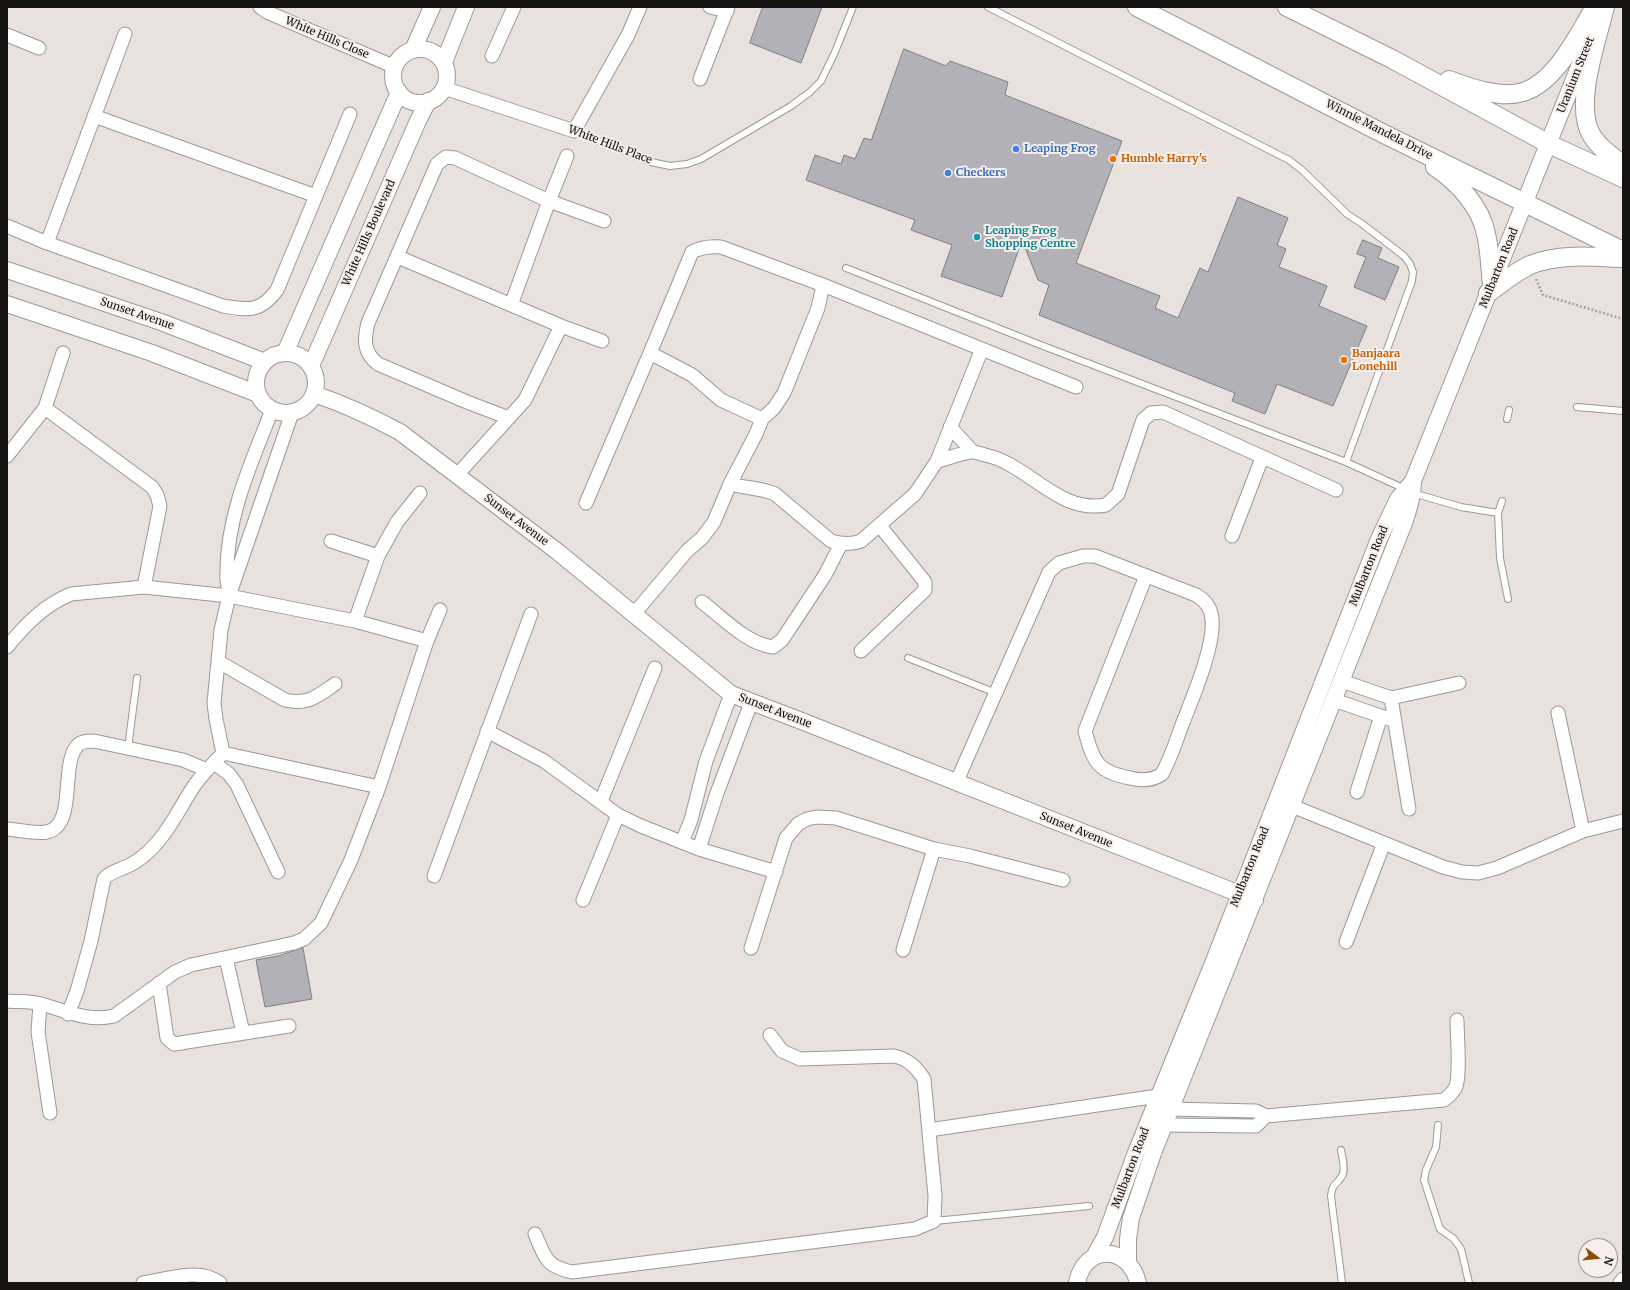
<!DOCTYPE html>
<style>
body{margin:0}
#map{position:relative;width:1630px;height:1290px;overflow:hidden;background:#e8e1de;font-family:Merriweather,serif}
canvas{display:block}
.frame{position:absolute;inset:0;border:8px solid #161412;pointer-events:none}
.north{position:absolute;left:1578px;top:1238px;width:40px;height:40px;box-sizing:border-box;background:#f6efeb;border:1px solid #9c9794;border-radius:50%;rotate:106deg;font-size:11px;font-weight:700;line-height:16px;text-align:center;color:#161412}
.north::after{content:'';display:block;margin:auto;width:14px;height:18px;background:#884d06;clip-path:polygon(50% 0,100% 100%,50% 72%,0 100%)}
</style>
<div id="map">
<canvas width="1630" height="1290"></canvas>
<div class="frame"></div>
<div class="north">N</div>
</div>
<script>
const ctx = document.querySelector('canvas').getContext('2d');
ctx.lineJoin = 'round';
function paint(path, color) {
  ctx.fillStyle = color;
  ctx.fill(path, 'evenodd');
}
function stroke(path, color, width, dash) {
  ctx.strokeStyle = color;
  ctx.lineWidth = width;
  ctx.lineCap = dash ? 'butt' : 'round';
  ctx.setLineDash(dash || []);
  ctx.stroke(path);
}
function label(font, color, halo, rows, align = 'center') {
  ctx.font = font + ' Merriweather,serif';
  ctx.lineWidth = 4;
  ctx.setLineDash([]);
  ctx.textBaseline = 'middle';
  ctx.strokeStyle = halo;
  ctx.fillStyle = color;
  for (const [text, x, y, turn = 0] of rows) {
    ctx.save();
    ctx.translate(x, y);
    ctx.rotate((+turn || 0) * Math.PI / 180);
    ctx.textAlign = isNaN(turn) ? turn : align;
    if (halo) ctx.strokeText(text, 0, 0);
    ctx.fillText(text, 0, 0);
    ctx.restore();
  }
}
const building = new Path2D(`
 M763,7H822L801,63L750,43Z
 M904,49L946,66L950,61L1008,82L1005,95L1122,141L1076,263L1160,296L1155,308L1178,318L1200,268L1208,272L1238,197L1288,218L1277,245L1286,249L1279,267L1327,286L1319,306L1367,326L1333,406L1277,384L1265,414L1232,401L1235,393L1039,315L1049,285L1038,280L1022,240L1002,297L941,276L952,245L911,230L915,220L806,180L815,155L841,164L844,155L855,159L864,138L871,140Z
 M1363,240L1382,248L1378,258L1399,267L1385,300L1354,287L1366,257L1357,254Z
 M303,948L312,999L265,1007L256,960L278,956Z`);
paint(building, '#b2b1b8');
stroke(building, '#7e7e84', 1);
const service = new Path2D(`
 M988,7L1289,160L1302,170L1347,214L1361,223L1404,256L1410,264L1413,272L1412,281L1346,462
 M574,131L651,162L670,166L687,164L701,159L791,106L810,92L821,81L835,52L853,7
 M846,268L1038,344L1346,462L1405,489
 M1577,407L1623,411
 M1507,419L1509,410
 M1413,493L1461,507L1498,513L1502,501
 M1498,513L1500,558L1508,599
 M908,658L996,693
 M128,748L137,678
 M1438,1125L1436,1147L1426,1170L1424,1180L1440,1229L1454,1239L1461,1249L1469,1283
 M1341,1150C1342,1156 1346,1170 1342,1176C1337,1185 1332,1183 1331,1196L1342,1283
 M934,1221L1089,1206`);
const minor = new Path2D(`
 M260,7L267,12L395,67
 M710,7L727,11
 M7,35L39,48
 M492,56L514,7
 M700,79L728,7
 M444,88L574,131L628,35L640,7
 M94,116L316,196
 M7,226L47,243L223,306C248,310 260,313 277,290L350,114
 M47,243L125,34
 M398,257L561,326L602,341
 M511,305L549,201L567,156
 M650,353L692,375L721,400L762,419
 M45,408L152,487L157,495L160,506L144,587
 M509,418L467,402L378,364C363,352 364,340 368,323L437,164L446,157L455,158L549,201L604,221
 M950,427L973,452
 M7,456L45,408L63,353
 M937,461C947,459 963,452 973,452C976,452 981,454 985,455C1029,464 1057,514 1106,505L1118,494L1143,420L1151,413L1163,412L1336,490
 M457,475L525,400L561,326
 M730,484C745,488 762,488 775,494L831,541C841,544 851,545 861,541L915,494L937,461L982,349
 M586,503L650,353L692,252C702,247 710,246 721,247L823,285L1076,387
 M1232,536L1262,458
 M331,541L378,556
 M229,593C228,586 226,578 227,571C227,515 252,461 272,410
 M702,602C723,618 747,644 773,647L782,640L825,575L841,544
 M633,615L687,551L702,538L714,522L730,484L756,434L762,419L774,408L784,393L818,308L823,285
 M355,621L378,556L397,522L420,493
 M7,647C25,625 44,605 71,594L144,587L229,596L355,621L427,641
 M861,651L925,590V582L880,526
 M219,662L285,700C308,705 316,697 335,684
 M1342,681L1391,698L1459,683
 M1391,698L1409,809
 M1334,700L1389,719
 M1558,713L1583,831
 M487,731L544,761L618,815L641,826L699,849L776,872
 M223,753L216,719L214,703L221,630L229,596L292,413
 M223,753L379,787
 M214,763L229,774L237,785L278,872
 M956,783L1049,572L1059,563L1083,556H1095L1196,595C1205,600 1211,607 1212,619C1215,646 1192,699 1182,725C1176,741 1171,758 1162,774C1152,781 1142,781 1130,778C1097,772 1093,761 1085,731L1146,576
 M1357,792L1381,716
 M601,801L655,668
 M1292,806L1443,867L1462,872L1478,873L1497,868L1583,831L1623,821
 M7,829C19,830 35,834 47,832C77,825 60,766 77,746C81,741 88,741 94,741L183,760L207,770
 M682,842L691,820L706,761L731,694
 M699,849L717,793L751,703
 M434,876L531,614
 M583,900L618,815
 M1346,942L1384,843
 M751,948L786,838L798,824L807,819L817,817L836,818L934,849L970,856L1063,880
 M903,950L934,849
 M226,958L243,1033
 M159,983L167,1038L174,1044L289,1026
 M7,1001C18,1002 31,1001 41,1004C67,1011 87,1022 114,1016L175,972L191,965L294,943L304,939L321,923L351,860L379,787L427,641L440,610
 M40,1004L38,1032L50,1113
 M68,1014L77,991L91,941L104,879C109,872 118,871 125,867C131,865 137,861 141,858C166,839 178,810 194,786C202,774 213,764 223,753
 M1170,1109L1256,1111L1266,1116L1444,1100C1448,1097 1452,1093 1455,1089C1461,1077 1457,1035 1457,1020
 M1164,1125L1256,1126L1266,1116
 M929,1130L1158,1096L1167,1099
 M535,1234C545,1257 545,1266 572,1272L915,1229L934,1221L935,1196L924,1079C916,1067 908,1059 894,1056L800,1059L782,1051L770,1035
 M143,1283C168,1279 199,1267 220,1283
 M1620,1283L1623,1279`);
const tertiary = new Path2D(`
 M393 76a27 27 0 1 1 54 0a27 27 0 1 1-54 0Z
 M413,50L432,7
 M444,62L466,7
 M7,270L161,322L265,362
 M7,304L152,353L258,394
 M285,353L399,92
 M256 383a30 30 0 1 1 60 0a30 30 0 1 1-60 0Z
 M311,366L417,123L428,101
 M314,394C344,404 372,417 400,432L558,552L731,694L804,722L1255,900
 M1094,1257L1105,1237L1137,1150L1212,966L1379,539L1398,499L1413,481L1589,42
 M1128,1262V1239L1131,1218L1153,1153L1404,523C1409,509 1413,496 1413,481
 M1077,1283C1084,1244 1129,1244 1138,1283`);
const secondary = new Path2D(`
 M1137,7L1384,134L1623,251
 M1287,7L1392,59L1549,144L1623,178
 M1605,7C1597,40 1573,106 1592,136C1599,148 1612,156 1623,165
 M1449,80C1470,88 1501,99 1523,92C1556,82 1578,35 1595,7
 M1435,167C1457,181 1481,207 1486,234C1490,250 1490,268 1492,284
 M1488,293C1502,283 1515,272 1530,265C1559,253 1593,257 1623,258`);
stroke(service, '#9e9895', 8);
stroke(minor, '#9e9895', 15);
stroke(tertiary, '#9e9895', 18);
stroke(secondary, '#9e9895', 20);
stroke(new Path2D(`
 M1536,279L1543,295L1623,319`), '#a7a29f', 2.5, [2, 2]);
stroke(service, '#fff', 6);
stroke(minor, '#fff', 13);
stroke(tertiary, '#fff', 16);
stroke(secondary, '#fff', 18);
for (const [x, y, r, color] of [
 [1016,149,4,"#3f7fe0"],
 [1113,159,4,"#e8710a"],
 [948,173,4,"#3f7fe0"],
 [977,237,4,"#0f9aa8"],
 [1344,360,4,"#e8710a"]
]) {
  const dot = new Path2D();
  dot.arc(x, y, r, 0, 2 * Math.PI);
  ctx.fillStyle = color;
  ctx.fill(dot);
  stroke(dot, '#f6efeb', 1.5);
}
label('11px', '#161412', '#f6efeb', [
 ["White Hills Close",327,38,23],
 ["Uranium Street",1576,75,-68],
 ["Winnie Mandela Drive",1379,130,27],
 ["White Hills Place",610,145,21],
 ["White Hills Boulevard",369,233,-66],
 ["Mulbarton Road",1499,268,-68],
 ["Sunset Avenue",137,314,19],
 ["Sunset Avenue",516,520,37],
 ["Mulbarton Road",1369,566,-68],
 ["Sunset Avenue",775,711,21],
 ["Sunset Avenue",1076,830,22],
 ["Mulbarton Road",1250,867,-68],
 ["Mulbarton Road",1131,1168,-69]
]);
label('bold 11px', '#366cbe', '#f6efeb', [
 ["Leaping Frog",1024,149],
 ["Checkers",956,173]
], 'left');
label('bold 11px', '#c56008', '#f6efeb', [
 ["Humble Harry's",1121,159],
 ["Banjaara",1352,354],
 ["Lonehill",1352,367]
], 'left');
label('bold 11px', '#0d838f', '#f6efeb', [
 ["Leaping Frog",985,231],
 ["Shopping Centre",985,244]
], 'left');
</script>
